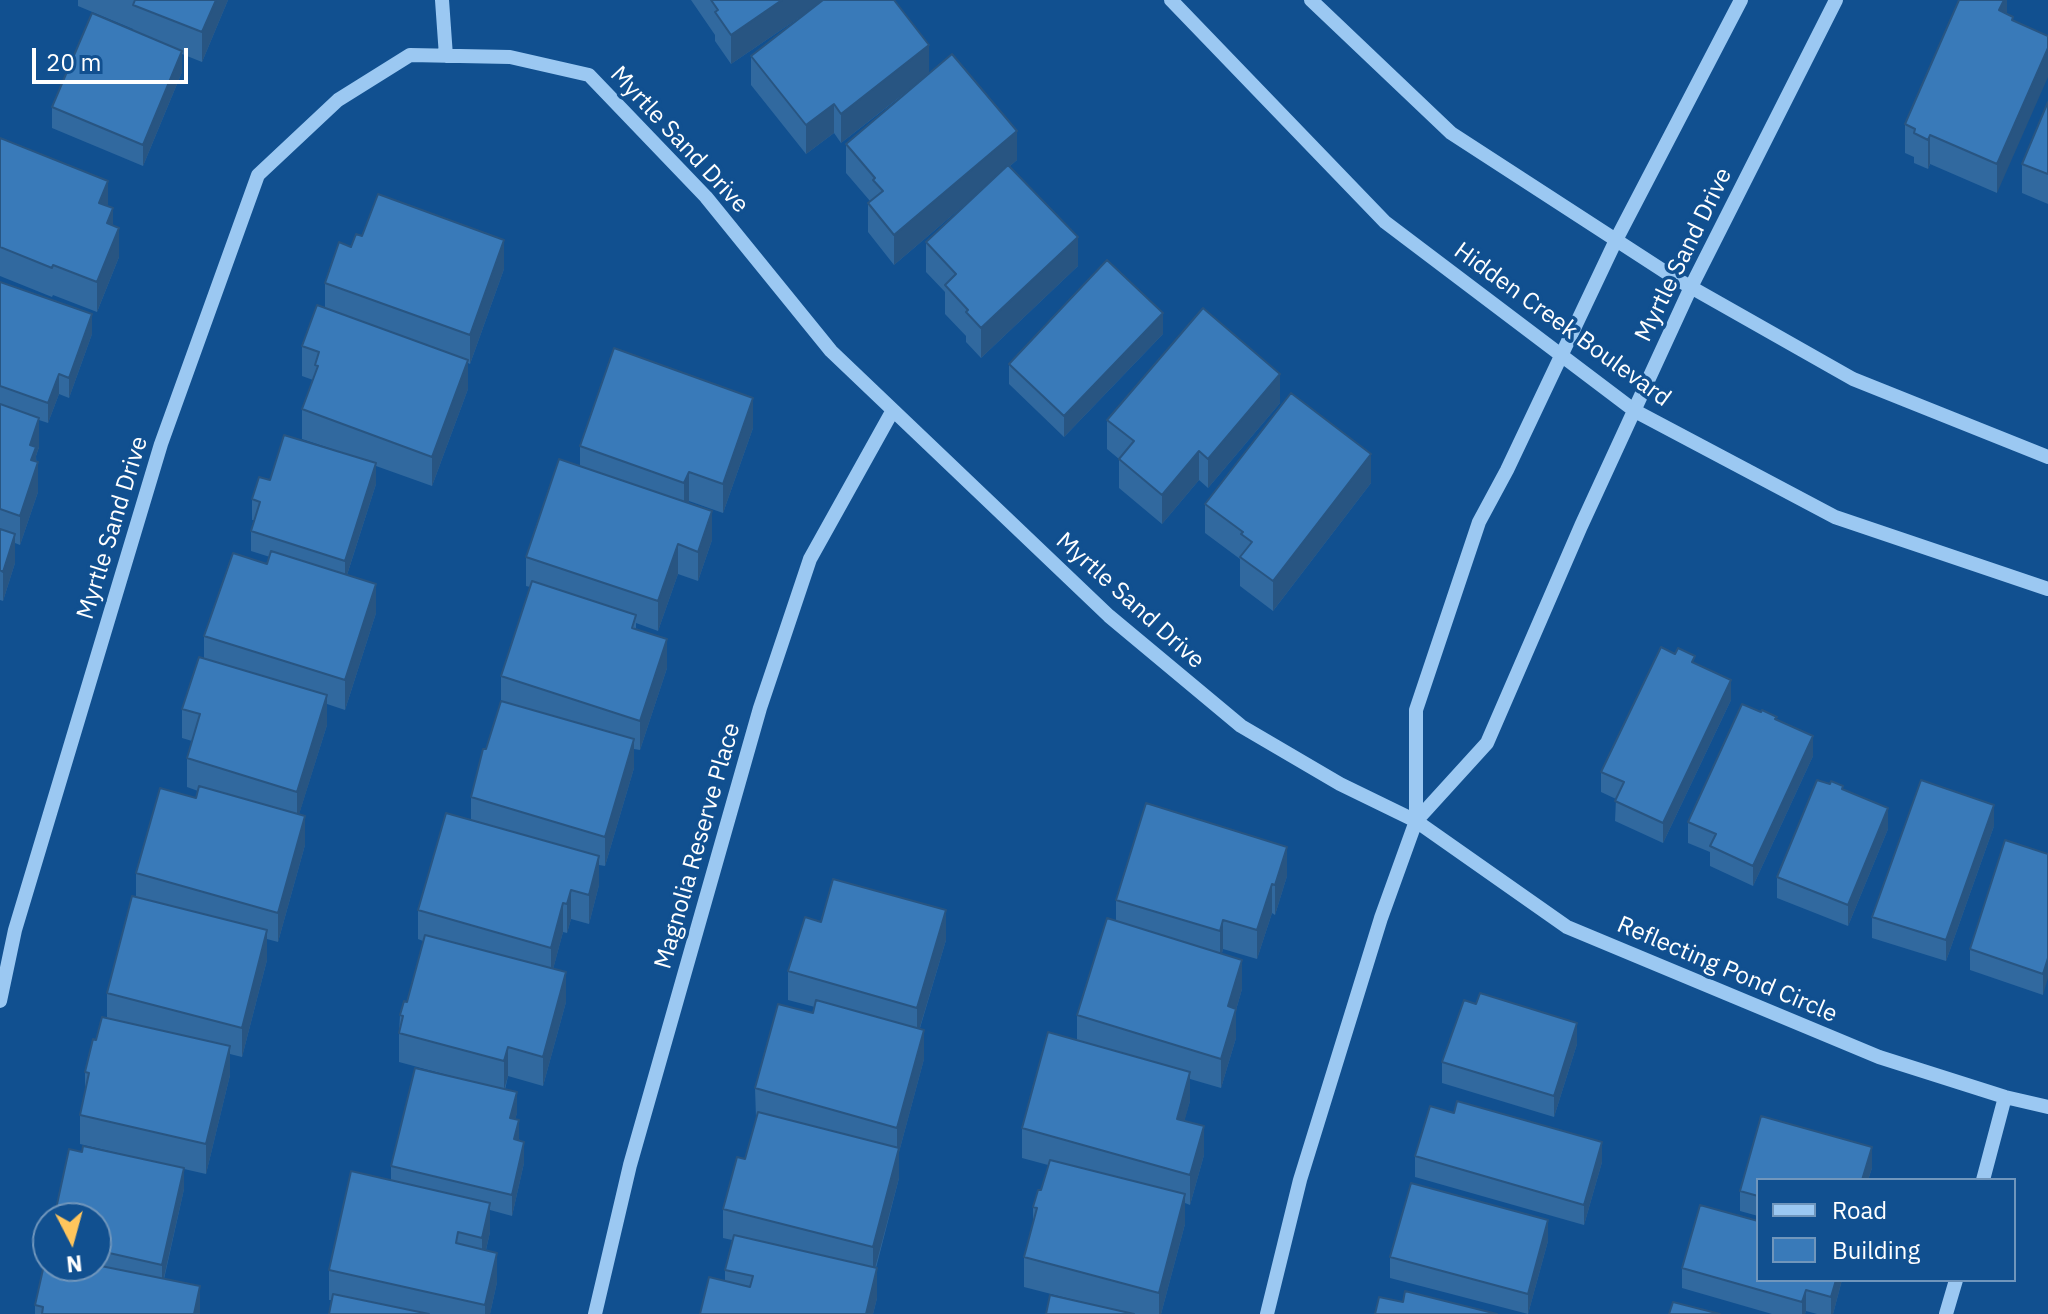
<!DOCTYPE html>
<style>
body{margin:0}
#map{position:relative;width:2048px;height:1314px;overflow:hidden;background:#115090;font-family:"IBM Plex Sans",sans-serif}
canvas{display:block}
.legend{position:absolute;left:1756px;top:1178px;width:260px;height:104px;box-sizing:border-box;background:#115090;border:2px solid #7096bc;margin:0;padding:10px 14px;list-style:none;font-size:24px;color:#fff}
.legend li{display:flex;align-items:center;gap:16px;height:40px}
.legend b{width:40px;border:2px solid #7096bc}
.north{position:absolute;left:32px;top:1202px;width:80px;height:80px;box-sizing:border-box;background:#115090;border:2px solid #7096bc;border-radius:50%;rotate:174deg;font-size:22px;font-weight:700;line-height:32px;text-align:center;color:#fff}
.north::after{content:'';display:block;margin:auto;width:28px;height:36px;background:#ffc55c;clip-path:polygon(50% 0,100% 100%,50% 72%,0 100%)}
.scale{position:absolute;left:32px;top:48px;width:156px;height:36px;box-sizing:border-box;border:4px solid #fff;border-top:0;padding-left:10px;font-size:24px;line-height:28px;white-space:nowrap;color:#fff;-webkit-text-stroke:6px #115090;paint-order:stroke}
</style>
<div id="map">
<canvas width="2048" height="1314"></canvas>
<ul class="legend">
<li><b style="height:10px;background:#9bc8f2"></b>Road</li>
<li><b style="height:22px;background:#397ab9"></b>Building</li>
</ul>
<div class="north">N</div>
<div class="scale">20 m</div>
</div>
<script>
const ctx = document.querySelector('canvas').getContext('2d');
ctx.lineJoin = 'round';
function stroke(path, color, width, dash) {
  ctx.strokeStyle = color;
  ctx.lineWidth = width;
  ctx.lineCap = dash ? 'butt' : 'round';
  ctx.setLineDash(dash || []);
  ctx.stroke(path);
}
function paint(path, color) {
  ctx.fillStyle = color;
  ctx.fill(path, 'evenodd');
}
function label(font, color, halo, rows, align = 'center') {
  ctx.font = font + ' "IBM Plex Sans",sans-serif';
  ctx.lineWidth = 7;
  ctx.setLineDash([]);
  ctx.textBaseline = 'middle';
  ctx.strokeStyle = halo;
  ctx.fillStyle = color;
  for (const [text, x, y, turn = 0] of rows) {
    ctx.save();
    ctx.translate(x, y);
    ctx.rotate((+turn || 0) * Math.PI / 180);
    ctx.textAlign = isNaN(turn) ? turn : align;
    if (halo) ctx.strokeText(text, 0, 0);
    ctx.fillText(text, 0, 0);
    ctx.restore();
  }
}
stroke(new Path2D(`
 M442,0L446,56
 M1171,0L1385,222L1635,411L1835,517L2048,589
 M1311,0L1451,133L1673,277L1853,379L2048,457
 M1416,821L1487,743L1581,526L1691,287L1836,0
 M0,1001L15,930L161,444L258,175L338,100L410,55L510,57L589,75L706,197L831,351L1109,616L1241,726L1340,784L1416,821L1567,927L1879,1057L2005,1097L2048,1107
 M1983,1180L2005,1097
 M595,1314L630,1165L760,708L810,559L893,410
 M1267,1314L1300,1180L1381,918L1416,821V710L1479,522L1507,470L1616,240L1741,0
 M1946,1314L1956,1280`), '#9bc8f2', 14);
paint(new Path2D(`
 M78,0H228L202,62L182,54V72L143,166L52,128V107L133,30V29L78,6Z
 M691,0H894L929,73L1017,160L1010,166L1078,266L981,358L966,342V336L945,314V292L926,272V242L976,195L894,265L868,232V203L870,201L846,173V144L913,87L841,143L834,133L806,154L751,85V56L809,11L731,64L715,41V35Z
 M2007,0L1997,193L1930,164L1928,169L1914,163V157L1905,153V124Z
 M2048,102V204L2022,193V164Z
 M0,138L108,206L119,257L97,312L53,295L52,297L0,276Z
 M362,236L504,269L470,364L468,363V389L432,486L376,466V484L347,575L376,613L345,710L327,704V725L299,814L305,845L278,942L267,939V960L242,1057L230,1054V1075L206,1174L184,1169V1189L164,1279L200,1314H35V1305L96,1266V1218H56V1209L82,1152L167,1165L80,1144V1115L85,1094V1072L96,1040L107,1018V993L136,897V873L196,798L198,791L187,787V758L192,741L182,738V709L204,658V636L267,564L270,557L251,551V531L254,520H252V499L270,480L332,449L302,439V409L313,380L302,376V346L325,308V283L351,247Z
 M0,282L92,334L69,398L59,394L48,423L39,420V447L36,456L38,492L20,545L15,543V563L3,601L0,600Z
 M1163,334L1064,437L1009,384V364Z
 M1280,403L1208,488L1199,480L1162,524L1119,488V459L1107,449V420Z
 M753,428L723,513L689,501L688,503L712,540L698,581L678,574L658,631L636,623V629L667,668L640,750L634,749V768L605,866L599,865V885L589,924L571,919L567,933L563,932L553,969L566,1002L543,1086L508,1076L505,1090L517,1113L515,1119L524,1163L512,1216L490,1210V1232L486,1250L497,1282L490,1314H329L332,1300H329V1270L391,1180V1166L488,1086L399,1062V1033L400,1015L407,1002L423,941L418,939V910L471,820V797L501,702V676L530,587L526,586V557L580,466V446Z
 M1371,483L1273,611L1240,586V559L1205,533V504Z
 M1695,663L1731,700L1663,843L1615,821L1616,799L1601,792V772Z
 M1777,720L1813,756L1753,886L1710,866V852L1688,843V822Z
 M1843,790L1888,829L1848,926L1777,898V877Z
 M1994,826L1946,961L1872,938V917Z
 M2048,854L2043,995L1970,970V949Z
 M1287,876L1275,915L1272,913L1257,959L1223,949L1222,953L1242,989L1236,1010V1038L1221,1088L1190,1079V1101L1184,1121L1204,1155L1190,1205L1185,1203V1224L1161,1314H1046L1086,1303L1024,1287V1257L1033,1223V1207L1041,1190L1048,1165L1022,1158V1128L1077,1040V1015L1116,921V900Z
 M821,922L946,940L920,1028L924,1059L899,1152V1178L876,1268L877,1298L873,1314H700L725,1281V1270L732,1240L723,1238V1209L745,1159L756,1118L755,1088L813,1013L815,1007L788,1000V971Z
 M1577,1044L1554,1117L1442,1083V1062Z
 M1761,1116L1872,1147V1168L1868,1180H1758V1216L1740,1211V1191Z
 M1415,1156L1602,1162L1584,1225L1415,1177Z
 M1548,1241L1528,1314L1390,1278V1257Z
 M1682,1268L1842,1280L1833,1314H1817L1806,1311L1805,1314H1772L1682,1288Z`), '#31699f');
paint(new Path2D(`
 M216,0H228L202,62V32Z
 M782,0H825L731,64V35Z
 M2004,0H2007V23L1999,10Z
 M929,45V74L841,143V114Z
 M2048,48V77L1997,193V164Z
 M182,51V72L143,166V145Z
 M834,104V133L806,154V125Z
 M1017,131V160L894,265V235Z
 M1930,135V164L1928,169V140Z
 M108,181V210L99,203Z
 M113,208V238L107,223Z
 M119,228V257L97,312V282Z
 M1078,237V266L981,358V328Z
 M504,240V269L470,364V335Z
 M1163,313V334L1064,437V416Z
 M92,314V334L69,398V378Z
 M468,360V389L432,486V457Z
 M59,374V394L48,423V403Z
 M1280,374V403L1208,488V459Z
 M753,398V428L723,513V484Z
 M39,418V447L36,456V469L38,462V492L20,545V516L30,445Z
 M1199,451V480L1162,524V495Z
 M1371,454V483L1273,611V581Z
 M376,463V484L345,581V561Z
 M689,472V501L684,513V483Z
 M712,511V540L698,581V552Z
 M15,534V563L3,601V572Z
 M678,544V574L658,631V601Z
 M376,584V613L345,710V680Z
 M667,639V668L640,750V721Z
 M1731,680V700L1663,843V823Z
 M327,695V725L297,821V792Z
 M1813,736V756L1753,886V866Z
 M634,739V768L605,866V837Z
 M1994,805V826L1946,961V940Z
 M1888,808V829L1848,926V905Z
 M305,816V845L278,942V913Z
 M1287,847V876L1275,915V885Z
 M599,856V885L589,924V895Z
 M1272,884V913L1257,959V930Z
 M571,890V919L567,933V904Z
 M563,903V932L551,977V948Z
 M946,910V940L917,1037V1008Z
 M1223,920V949L1220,961V931Z
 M267,930V960L242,1057V1028Z
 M2048,958V978L2043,995V974Z
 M1242,960V989L1236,1010V1038L1221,1088V1059L1228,1006Z
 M566,972V1002L543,1086V1057Z
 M1577,1023V1044L1554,1117V1096Z
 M924,1030V1059L899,1152V1178L873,1276V1247L897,1154V1128Z
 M230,1046V1075L206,1174V1144Z
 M508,1047V1076L504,1090V1061Z
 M1190,1072V1101L1177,1148V1119Z
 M517,1092V1113L510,1139V1118Z
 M519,1120V1141L514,1139Z
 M1204,1126V1155L1190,1205V1175Z
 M524,1142V1163L512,1216V1195Z
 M1602,1142V1162L1584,1225V1205Z
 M1872,1147V1168L1868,1180H1862Z
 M184,1168V1189L162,1286V1265Z
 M1185,1194V1224L1161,1314H1159V1293Z
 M490,1203V1232L482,1267V1238Z
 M1548,1220V1241L1528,1314V1294Z
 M497,1253V1282L490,1314H485V1305Z
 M877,1268V1298L873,1314H866Z
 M1836,1280H1842L1833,1314H1831V1297Z
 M200,1286V1314H194Z
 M1806,1290V1311L1805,1314H1802V1302Z`), '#285582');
const building = new Path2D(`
 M135,0H216L202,32L133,5Z
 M711,0H782L731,35L715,12L718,10Z
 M823,0H894L929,45L841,114L834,104L806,125L751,56Z
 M1959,0H2004L1999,10L2013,17L2012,20L2048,36V48L1997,164L1930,135L1928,140L1914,133L1915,129L1905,124Z
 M92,13L182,51L143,145L52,107Z
 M952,54L1017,131L894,235L868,203L883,191L873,180L875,178L846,144Z
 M2048,102V174L2022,164Z
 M0,138L108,181L99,203L113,208L107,223L119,228L97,282L53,265L52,268L0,247Z
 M1008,165L1078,237L981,328L966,312L968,310L945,285L956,274L926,242Z
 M378,194L504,240L470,335L325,283L339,242L351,247L356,234L362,236Z
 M1107,260L1163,313L1064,416L1009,364Z
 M0,282L92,314L69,378L59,374L48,403L0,386Z
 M317,305L468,360L432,457L302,409L318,366L315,365L319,352L302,346Z
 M1203,308L1280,374L1208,459L1199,451L1162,495L1119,459L1134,441L1107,420Z
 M614,348L753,398L723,484L689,472L684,483L580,446Z
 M1291,393L1371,454L1273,581L1240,557L1252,542L1241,534L1243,532L1205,504Z
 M0,404L39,418L30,445L36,447L31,460L38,462L20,516L0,509Z
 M284,435L376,463L345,561L251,531L260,502L252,499L259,477L270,480Z
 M559,459L712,511L698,552L678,544L658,601L526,557Z
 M0,529L15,534L3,572L0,570Z
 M271,551L376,584L345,680L204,636L233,553L267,564Z
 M532,581L636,615L632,628L667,639L640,721L501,676Z
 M1661,647L1675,654L1678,648L1695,656L1692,662L1731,680L1663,823L1615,801L1624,782L1601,772Z
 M199,657L327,695L297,792L187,758L200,714L182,709Z
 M501,701L634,739L605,837L471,797L483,749H486Z
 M1742,704L1761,712L1762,710L1777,717L1775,719L1813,736L1753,866L1710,846L1716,834L1688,822Z
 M1817,780L1830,784L1831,781L1843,786L1842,789L1888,808L1848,905L1777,877Z
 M1921,780L1994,805L1946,940L1872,917Z
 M199,786L305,816L278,913L136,873L160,788L196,798Z
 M1146,803L1287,847L1275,885L1272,884L1257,930L1223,920L1220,931L1116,900Z
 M446,813L599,856L589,895L571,890L567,904L563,903L551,948L418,910Z
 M2005,840L2048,854V958L2043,974L1970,949Z
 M833,879L946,910L917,1008L788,971L805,917L821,922Z
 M132,896L267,930L242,1028L107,993Z
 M1107,918L1242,960L1228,1006L1236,1009L1221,1059L1077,1015Z
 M425,935L566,972L543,1057L508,1047L504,1061L399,1033L403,1016L400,1015L404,1001L407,1002Z
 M1480,993L1577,1023L1554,1096L1442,1062L1464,1000L1476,1004Z
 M816,1000L924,1030L897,1128L755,1088L778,1004L813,1013Z
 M102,1017L230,1046L206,1144L80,1115L89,1073L85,1072L93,1039L96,1040Z
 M1048,1032L1190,1072L1177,1119L1204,1126L1190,1175L1022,1128Z
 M415,1068L517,1092L510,1118L519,1120L514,1139L524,1142L512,1195L391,1166Z
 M1457,1101L1602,1142L1584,1205L1415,1156L1430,1106L1454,1113Z
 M758,1112L899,1148L873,1247L723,1209L737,1157L745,1159Z
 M1761,1116L1872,1147L1862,1180H1758V1196L1740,1191Z
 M83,1146L184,1168L162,1265L96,1250V1218H66L67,1212L56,1209L69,1149L82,1152Z
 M1050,1160L1185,1194L1159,1293L1024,1257L1037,1208L1033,1207L1038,1190H1041Z
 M351,1171L490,1203L482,1238L458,1232L456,1243L497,1253L485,1305L329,1270Z
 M1411,1183L1548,1220L1528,1294L1390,1257Z
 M1700,1205L1758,1221V1280H1836L1831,1297L1806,1290L1802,1302L1682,1268Z
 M734,1235L877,1268L866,1314H700L709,1277L750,1287L753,1276L725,1270Z
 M46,1256H48V1266L96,1265L200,1286L194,1314H42L43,1307L35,1305Z
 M1405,1291L1497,1314H1375L1379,1297L1403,1302Z
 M333,1294L429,1314H329Z
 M1050,1295L1134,1314H1046Z
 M1673,1302L1720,1314H1669Z`);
paint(building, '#397ab9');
stroke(building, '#285582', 2);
label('24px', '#fff', '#115090', [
 ["Myrtle Sand Drive",679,140,47],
 ["Myrtle Sand Drive",1684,255,-64],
 ["Hidden Creek Boulevard",1562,325,36],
 ["Myrtle Sand Drive",113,528,-73],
 ["Myrtle Sand Drive",1130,601,42],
 ["Magnolia Reserve Place",698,846,-74],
 ["Reflecting Pond Circle",1727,970,23]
]);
</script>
